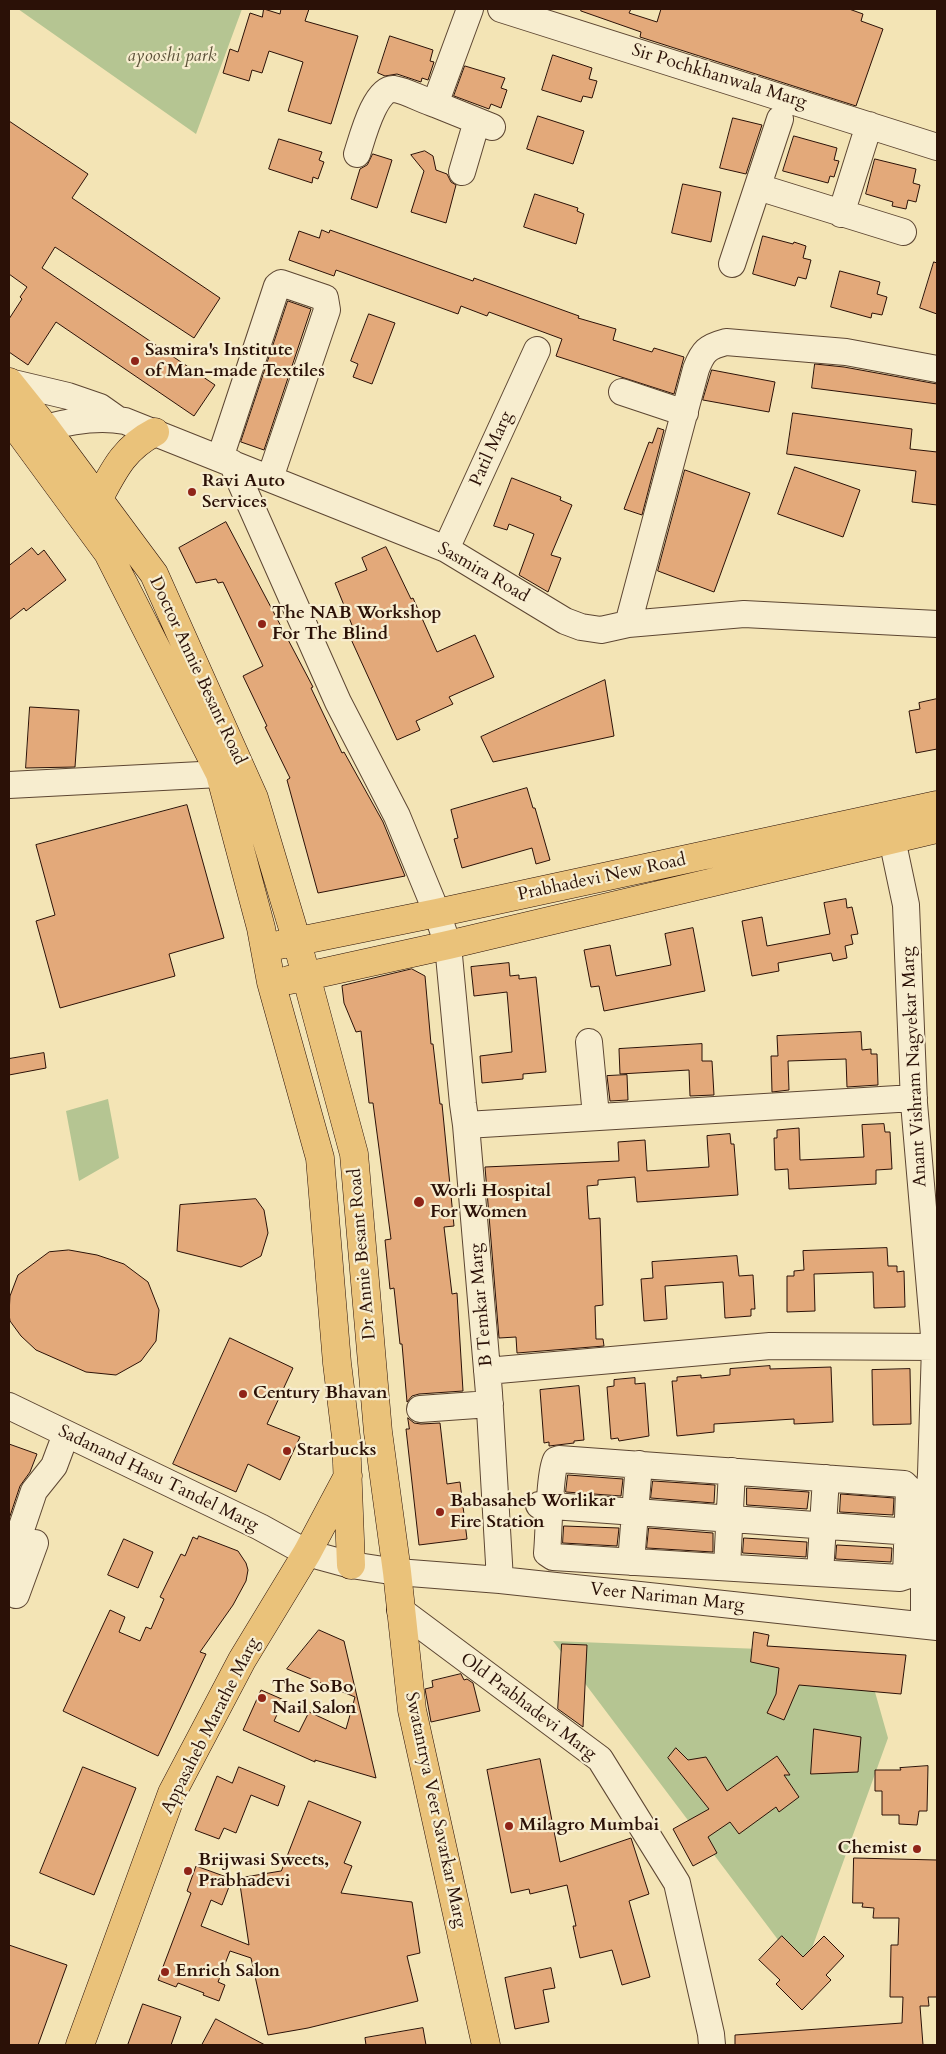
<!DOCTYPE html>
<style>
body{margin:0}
#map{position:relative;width:946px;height:2054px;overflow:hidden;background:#f3e4b5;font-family:Cardo,serif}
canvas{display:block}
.frame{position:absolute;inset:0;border:10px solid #2b1107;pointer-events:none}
</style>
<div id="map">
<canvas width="946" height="2054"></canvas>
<div class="frame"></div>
</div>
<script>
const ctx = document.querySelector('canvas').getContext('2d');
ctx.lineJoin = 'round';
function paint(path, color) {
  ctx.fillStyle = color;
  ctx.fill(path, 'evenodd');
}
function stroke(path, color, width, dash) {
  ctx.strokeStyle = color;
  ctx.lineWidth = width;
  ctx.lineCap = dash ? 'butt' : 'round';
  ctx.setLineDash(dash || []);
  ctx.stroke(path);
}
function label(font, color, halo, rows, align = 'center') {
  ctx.font = font + ' Cardo,serif';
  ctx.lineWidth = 4.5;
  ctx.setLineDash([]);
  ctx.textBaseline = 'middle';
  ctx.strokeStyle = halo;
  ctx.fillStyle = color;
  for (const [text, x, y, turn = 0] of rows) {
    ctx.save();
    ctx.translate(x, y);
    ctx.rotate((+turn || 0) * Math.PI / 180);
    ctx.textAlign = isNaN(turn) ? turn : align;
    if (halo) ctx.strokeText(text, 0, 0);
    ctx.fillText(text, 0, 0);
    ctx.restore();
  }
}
paint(new Path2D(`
 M18,9H242L196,134Z
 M108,1099L119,1158L79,1181L66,1111Z
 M553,1641L864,1653L888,1738L803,1973Z`), '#b5c592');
const building = new Path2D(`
 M264,9L280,14L281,9H309L305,21L358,36L331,124L288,111L303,62L269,51L262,73L252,70L249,81L223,73L230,49L238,52L250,13L262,17Z
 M582,9H631L629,13L657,22L661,9H849L863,14L861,21L883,29L856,106L640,37L641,32L581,11Z
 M390,36L433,50L430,61L434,62L428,80L422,78L421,82L397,74L385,76L378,73Z
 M553,55L592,68L589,79L597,81L592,98L583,96L581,102L542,90Z
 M465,66L505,78L501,88L507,90L501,108L491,104L489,109L454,96Z
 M538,116L584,131L573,164L527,149Z
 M733,118L762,125L746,174L720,168Z
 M9,121L88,174L72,198L220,298L194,338L55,247L42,268L215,385L194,416L56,322L28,365L9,352V319L22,299L20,297L27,287L9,274Z
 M794,136L837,148L834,160L839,161L834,177L830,176L828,183L783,171Z
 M279,139L322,152L319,160L324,162L318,179L313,177L312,183L269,169Z
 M425,151L433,156L436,170L447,174L451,182L456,185L446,223L411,212L424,171L411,155Z
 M373,154L392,160L377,208L351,199L360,169L367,165Z
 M875,159L916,169L913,183L920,185L916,202L908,200L906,209L892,206L893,202L866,194Z
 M683,184L721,192L711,242L672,233Z
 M535,194L578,208L577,211L584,214L576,244L524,227Z
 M322,230L329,233L330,230L473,281L474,278L579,316L578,318L616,329L613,340L652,352L654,348L684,357L674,394L556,356L562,339L489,312L487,316L461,306L458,314L336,270L334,276L289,260L299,231L319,238Z
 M763,236L793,244L794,242L806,246L803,258L811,260L806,279L798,277L795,286L753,274Z
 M934,262L937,263V314L920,308Z
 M840,271L880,282L877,294L887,297L882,315L872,313L871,318L831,307Z
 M288,301L311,309L264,450L241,442Z
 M369,314L395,323L372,384L353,377L358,364L351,361Z
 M815,364L844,367L937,384V404L812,388Z
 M712,370L775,382L769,412L703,400Z
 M793,413L912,429L910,449L937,452V505L912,502L916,471L787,454Z
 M658,428L664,430L642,515L624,509L649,442L652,443Z
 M795,467L860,490L843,537L778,514Z
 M685,470L750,493L714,592L658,571Z
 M512,478L561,497L560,500L572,505L551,555L561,558L548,592L519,575L534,534L509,524L507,530L494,526Z
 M226,522L313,687L311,688L342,753L344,752L383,822L405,876L318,893L287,780L290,778L265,727L267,726L243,676L263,666L223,582L218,583L216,579L196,583L179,548Z
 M386,547L411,599L413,598L437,652L475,635L494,677L449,697L453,704L416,721L420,730L397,740L350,637L356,635L335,583L367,570L362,558Z
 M32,548L38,555L44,550L66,580L26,611L24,608L9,620V566Z
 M605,680L614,736L493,762L481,737Z
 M937,699V749L916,753L909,711L920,709L919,703Z
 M30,707L79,710L75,767L26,768Z
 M527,788L533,808H535L550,860L536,864L532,848L462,868L454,839L458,838L451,810Z
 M187,805L224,938L169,954L175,976L60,1008L36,921L55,915L36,845Z
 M846,899L847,908L852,907L858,934L851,935L853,944L845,946L847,958L833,961L831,953L778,963L779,971L752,976L742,921L762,917L767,946L830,934L824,903Z
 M693,928L705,991L604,1011L599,986L591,987L584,950L610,945L616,976L671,965L665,934Z
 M509,963L510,976L519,975V979L536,977L546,1072L523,1074V1079L482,1083L480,1056L512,1052L507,992L474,996L471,967Z
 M412,969L425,976L431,1044H433L440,1104H442L454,1226L444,1227L452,1294L457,1293L463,1391L419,1394L412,1396L407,1402L402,1344H400L394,1288L390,1289L385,1240L391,1239L373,1103H369L361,1031L356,1032L344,1003L342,986Z
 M861,1032L862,1050L871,1049V1054H877L878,1085L847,1087L846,1059L788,1061L789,1090L772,1092L771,1056H778L777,1036Z
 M702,1044V1061H712L714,1095L690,1096L689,1070L620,1074L619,1049Z
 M44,1053L46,1068L9,1075V1059Z
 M627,1075L628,1100L610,1101L607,1076Z
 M884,1124L885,1132H890L892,1169L876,1170V1184L789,1189L788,1169L775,1170L774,1138H777V1130L799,1128L800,1160L864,1157L862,1125Z
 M730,1134L731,1144H734L738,1195L637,1202L635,1177L598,1180V1185L587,1186L589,1219L600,1218L603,1305L595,1306L596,1339H603L604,1346L517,1353L516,1337L499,1338L485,1167L619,1161L618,1142L645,1140L647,1171L709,1167L707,1136Z
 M256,1199L264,1210L268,1233L261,1256L241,1267L177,1251L180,1205Z
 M887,1248L888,1266H897V1272L904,1271L905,1307L874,1308L873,1272L814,1274L815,1311L787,1312V1276H794V1271L804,1270L803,1251Z
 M69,1250L97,1255L124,1264L148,1282L159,1310L156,1341L141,1361L116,1375L86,1372L36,1350L21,1336L10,1321L9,1314L10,1296L18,1275L49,1252Z
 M737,1256L739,1276L753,1275L755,1309H751V1316L725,1318L723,1282L665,1286L667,1319L644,1321L641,1279L653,1278L652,1262Z
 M230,1338L293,1368L267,1424L300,1437L280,1480L248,1464L236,1492L173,1464Z
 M770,1366V1369L831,1367L833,1422L794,1424V1419L714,1424V1432L677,1436L672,1381H677V1377L701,1375V1378L730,1375V1369Z
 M910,1369L911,1424L873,1425L872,1370Z
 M635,1378V1384L645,1383L649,1436L619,1441L618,1438L611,1439L607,1387L614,1386V1380Z
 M579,1386L584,1440L574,1441V1443L549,1446V1442L544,1443L540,1390Z
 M408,1418L414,1423L421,1424L440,1423L447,1484L460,1482L467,1539L419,1545L406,1429H409Z
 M9,1444L37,1454L30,1472L20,1486L9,1519Z
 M568,1475L623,1479L621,1496L566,1492Z
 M653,1481L715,1485L714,1503L651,1498Z
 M747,1488L809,1492L807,1509L747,1505Z
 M841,1494L894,1498L893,1515L840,1512Z
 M564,1526L619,1528L617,1546L563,1543Z
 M649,1528L713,1533V1552L647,1548Z
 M199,1536L238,1551L246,1563L248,1570L246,1581L233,1605L200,1652L206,1654L158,1756L63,1711L110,1610L125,1617L119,1632L140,1641L146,1627L151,1629L164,1599L160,1597L181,1554L185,1556L193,1537L197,1539Z
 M744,1538L807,1542L806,1557L743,1553Z
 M124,1539L153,1552L138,1588L108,1575Z
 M837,1545L892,1548L891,1562L836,1559Z
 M319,1630L344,1641L376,1778L315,1760V1762L243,1730L261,1690L284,1700L274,1721L299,1732L309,1712L346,1729L355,1697L287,1669Z
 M754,1632L769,1635L767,1646L906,1655L901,1694L799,1685L784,1720L767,1713L776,1694L779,1668L751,1662Z
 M562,1644L587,1645L583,1727L558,1709Z
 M461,1674L464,1680L467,1679L473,1683L480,1711L431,1722L425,1689L433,1687L432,1681Z
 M814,1729L861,1737L858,1772L811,1774Z
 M676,1748L688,1760L706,1757L727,1791L777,1756L790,1775H784L799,1797L779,1812L776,1807L739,1834L730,1822L708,1837L717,1853L693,1866L673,1829L709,1809L668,1758Z
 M540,1759L560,1862L631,1838L649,1894L629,1901L650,1977L622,1985L612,1950L580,1958L573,1926H576L567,1885L530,1894L529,1889L511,1893L487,1770Z
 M928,1766L927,1811H919L917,1825L899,1824V1815H882V1791H875V1770H901L900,1768Z
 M83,1767L136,1788L94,1895L40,1873Z
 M239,1767L285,1786L278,1806L251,1795L236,1833L224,1828L219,1839L195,1830L217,1776L232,1783Z
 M309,1801L361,1822L344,1863L352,1866L341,1893L412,1902L420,1953L407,1956L418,2001L308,2028L268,2035L251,1958L230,1951L218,1982L225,1985L219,2001L203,1995L204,1993L178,1983L176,1987L158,1980L191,1893L187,1891L196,1866L232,1879L222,1905L211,1900L201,1926L249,1945L239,1878L281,1871Z
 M854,1858L937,1860V1997H928L929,2006H920L923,2045H735V2035L902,2023L903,1997H890L891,1945H898L899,1918H873L874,1908L862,1907L863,1903H853Z
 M782,1936L803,1957L824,1936L844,1956L826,1975L831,1980L802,2010L776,1984L780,1980L759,1960Z
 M9,1945L67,1965L38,2045H9Z
 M551,1968L555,1988L543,1990L549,2022L515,2029L505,1978Z
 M143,2004L181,2017L171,2045H128Z
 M216,2019L265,2045H202Z
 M423,2028L426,2045H366L365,2038Z`);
paint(building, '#e3a97a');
stroke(building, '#2b1107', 1);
const minor = new Path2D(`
 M501,9L937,147
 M435,104L492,127
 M357,154C362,139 375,87 394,89C407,91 422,100 435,104L470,9
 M462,172L477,121
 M758,187L903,232
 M841,214L869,125
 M732,264L780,119
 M9,382L68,396L100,407L117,419
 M622,392L685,413
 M25,434C56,424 92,415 125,421L446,549L565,621L581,627L601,630L628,624L744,614L937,624
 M220,458L277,286L281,283L325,298L327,310L270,478
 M232,463L338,702L397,816L437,913L448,945L463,1104L466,1125L489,1393L500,1580
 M446,549L537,350
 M628,624L696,369C703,351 707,347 726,342L846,352L937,369
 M9,785L220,774
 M892,839L906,905L914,1103L935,1347L931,1474L924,1559V1625
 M589,1042L596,1116
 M466,1125L914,1098
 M487,1371L770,1346L937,1347
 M9,1406L260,1527L307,1553L351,1565L397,1572L500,1580L937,1627
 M420,1409L490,1404
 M559,1459L904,1484L909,1489L906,1576L900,1578L553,1557L547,1553C549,1534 549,1474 556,1460Z
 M539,1505L925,1533
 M631,1562L639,1464
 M9,1565L34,1491L54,1466L66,1434
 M727,1567L732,1471
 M820,1573L826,1478
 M16,1595L35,1543
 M400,1610L600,1759L677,1883L711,2034L712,2045`);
const major = new Path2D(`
 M9,382L45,427L154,574L254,798L297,942L354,1154L378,1432L397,1572L412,1710L486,2045
 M9,418L108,553L220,774L261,928L271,982L320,1158L337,1363L346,1437L351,1565
 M98,500C114,470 124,448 155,432
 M279,945L437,913L937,805
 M289,980L448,945L937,829
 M80,2045L172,1793L242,1660L307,1553L348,1476`);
stroke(minor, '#5d4632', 28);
stroke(major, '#2b1107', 29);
stroke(minor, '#f7edcf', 26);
stroke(major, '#eac27a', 28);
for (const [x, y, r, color] of [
 [135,361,5,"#8f2418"],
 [192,492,5,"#8f2418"],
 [262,624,5,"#8f2418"],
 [419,1202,6,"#8f2418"],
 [243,1394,5,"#8f2418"],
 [287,1451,5,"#8f2418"],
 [440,1512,5,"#8f2418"],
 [262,1698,5,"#8f2418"],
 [509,1826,5,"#8f2418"],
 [917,1849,5,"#8f2418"],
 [188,1871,5,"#8f2418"],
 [165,1972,5,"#8f2418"]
]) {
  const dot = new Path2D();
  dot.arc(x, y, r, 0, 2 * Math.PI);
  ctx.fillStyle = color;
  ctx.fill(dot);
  stroke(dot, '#f7edcf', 2);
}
label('italic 18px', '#5b5038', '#f7edcf', [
 ["ayooshi park",172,57]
]);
label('18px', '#2b1107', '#f7edcf', [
 ["Sir Pochkhanwala Marg",719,77,17],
 ["Patil Marg",492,449,-66],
 ["Sasmira Road",483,573,30],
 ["Doctor Annie Besant Road",197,671,65],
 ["Prabhadevi New Road",602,878,-12],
 ["Anant Vishram Nagvekar Marg",915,1067,-93],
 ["Dr Annie Besant Road",363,1254,-95],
 ["B Temkar Marg",482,1305,-95],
 ["Sadanand Hasu Tandel Marg",158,1479,26],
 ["Veer Nariman Marg",667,1598,6],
 ["Old Prabhadevi Marg",528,1707,37],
 ["Appasaheb Marathe Marg",211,1726,-63],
 ["Swatantrya Veer Savarkar Marg",435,1810,78]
]);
label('bold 18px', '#2b1107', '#f7edcf', [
 ["Sasmira's Institute",145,351],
 ["of Man-made Textiles",145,372],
 ["Ravi Auto",202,482],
 ["Services",202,503],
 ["The NAB Workshop",272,614],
 ["For The Blind",272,635],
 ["Worli Hospital",430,1192],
 ["For Women",430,1213],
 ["Century Bhavan",253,1394],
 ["Starbucks",297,1451],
 ["Babasaheb Worlikar",450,1502],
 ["Fire Station",450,1523],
 ["The SoBo",272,1688],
 ["Nail Salon",272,1709],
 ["Milagro Mumbai",519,1826],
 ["Chemist",907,1849,"right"],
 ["Brijwasi Sweets,",198,1861],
 ["Prabhadevi",198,1882],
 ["Enrich Salon",175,1972]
], 'left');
</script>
